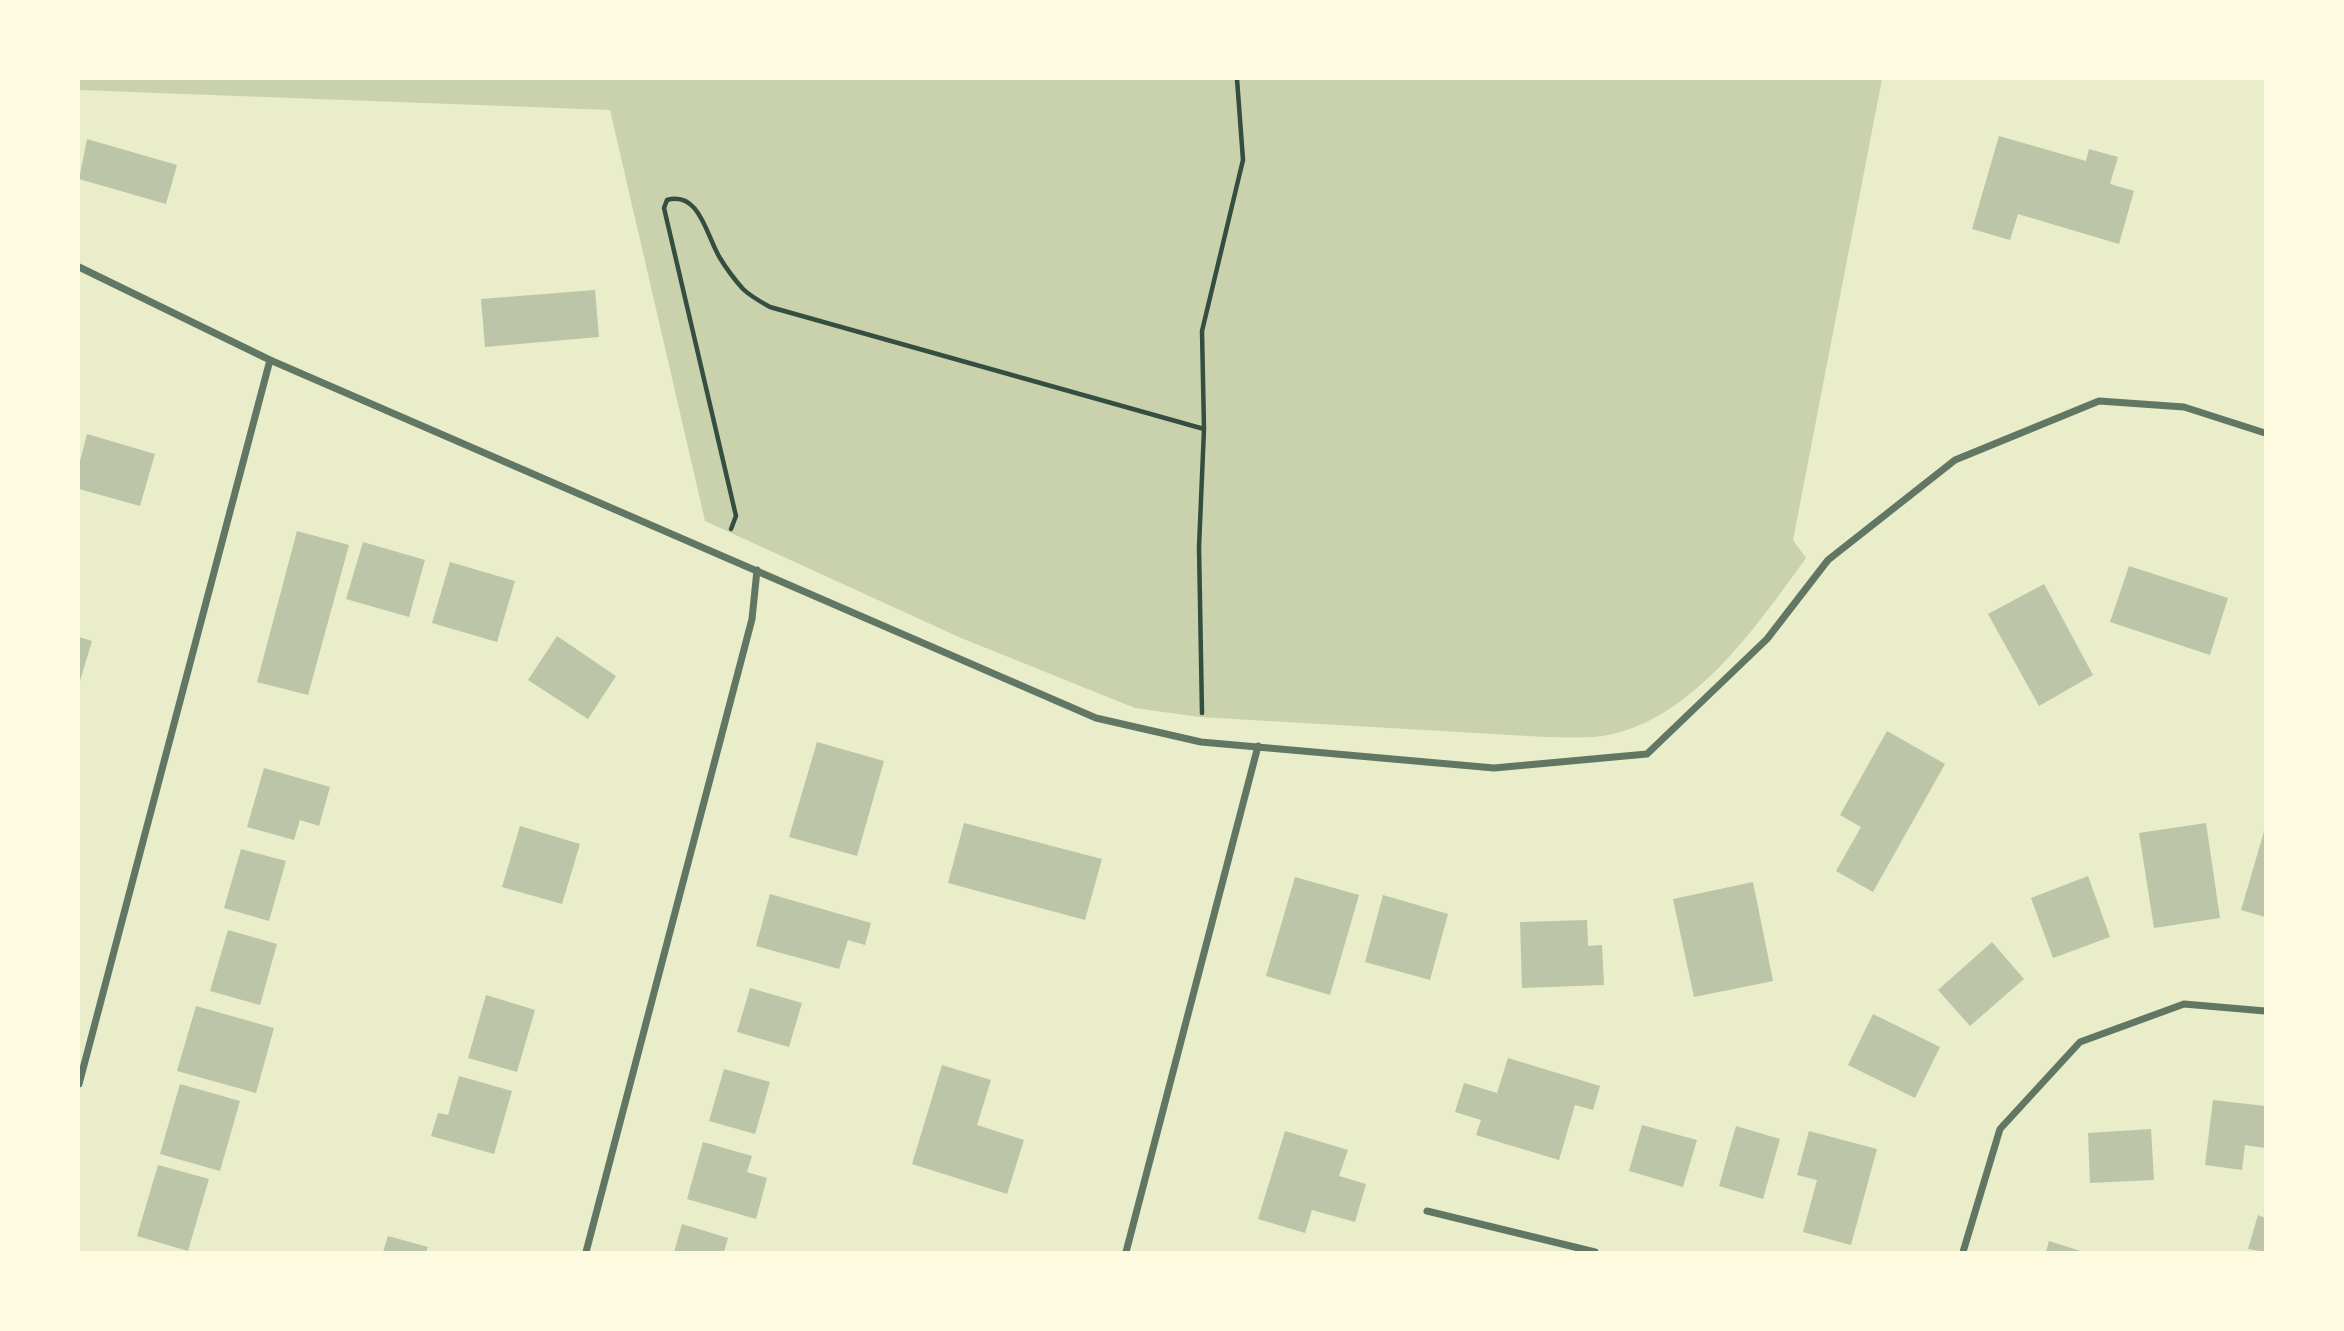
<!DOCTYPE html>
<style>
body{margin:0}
#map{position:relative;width:2344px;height:1331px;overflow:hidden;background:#e9edc9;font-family:Overpass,sans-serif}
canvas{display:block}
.frame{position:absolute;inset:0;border:80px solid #fefae0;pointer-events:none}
</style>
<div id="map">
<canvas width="2344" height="1331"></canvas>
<div class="frame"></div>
</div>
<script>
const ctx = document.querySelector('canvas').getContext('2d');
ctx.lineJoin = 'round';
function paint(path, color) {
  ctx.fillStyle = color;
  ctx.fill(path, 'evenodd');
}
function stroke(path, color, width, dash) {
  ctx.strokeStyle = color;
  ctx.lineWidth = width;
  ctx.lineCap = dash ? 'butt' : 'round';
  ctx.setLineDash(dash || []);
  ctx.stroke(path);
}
paint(new Path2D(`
 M79,79H1882L1793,540L1806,558C1755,628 1688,728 1594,737C1578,738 1561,737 1545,737L1199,717L1135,708L961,638L705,521L610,110L79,90Z`), '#cad2ad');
paint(new Path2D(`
 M1999,136L2086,161L2089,149L2118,157L2110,184L2134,191L2119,244L2018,214L2010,240L1972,229Z
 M87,139L177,165L166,204L79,179Z
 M595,290L599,337L485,347L481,299Z
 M87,434L155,454L140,506L79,489V465Z
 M297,531L349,545L308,695L257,682Z
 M363,542L425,560L409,617L346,599Z
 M450,562L515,581L497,642L432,623Z
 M2129,566L2228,598L2210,655L2110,622Z
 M2044,584L2093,675L2039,706L1988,614Z
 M557,636L616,676L588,719L528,680Z
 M79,637L92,641L79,684Z
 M1887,731L1945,764L1873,892L1836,871L1861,827L1840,815Z
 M817,742L884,761L857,856L789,837Z
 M264,768L330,787L319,826L300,820L294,840L247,827Z
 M964,823L1102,859L1085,920L948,883Z
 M2206,823L2220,918L2154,928L2139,833Z
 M520,826L580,844L562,904L502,887Z
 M2265,828V917L2241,910Z
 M241,849L286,861L269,921L224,908Z
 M2088,876L2110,937L2053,958L2031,898Z
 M1295,877L1359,895L1330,995L1266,976Z
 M1753,882L1773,981L1694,997L1673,899Z
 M770,894L871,923L865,945L848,940L839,969L756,946Z
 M1383,895L1448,914L1430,980L1365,962Z
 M1587,920L1588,946L1602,945L1604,985L1522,988L1520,922Z
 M228,930L277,944L260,1005L210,991Z
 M1992,942L2024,979L1970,1026L1938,990Z
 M750,988L802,1003L789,1047L737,1032Z
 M486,995L535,1010L517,1072L468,1058Z
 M196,1006L274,1028L256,1093L177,1071Z
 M1873,1014L1940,1047L1915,1098L1848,1065Z
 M1508,1058L1600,1086L1593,1110L1575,1105L1559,1160L1476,1135L1481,1120L1455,1112L1464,1083L1497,1093Z
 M942,1065L991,1080L977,1125L1024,1140L1007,1194L912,1164Z
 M724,1069L770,1082L755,1134L709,1121Z
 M459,1076L512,1091L494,1154L431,1136L438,1113L448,1115Z
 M180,1084L240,1101L220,1171L160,1154Z
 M2213,1100L2265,1106V1148L2245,1145L2242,1170L2205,1165Z
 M1642,1125L1697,1140L1683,1187L1629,1171Z
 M1736,1126L1780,1139L1763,1199L1719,1186Z
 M2151,1129L2154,1180L2090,1183L2088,1133Z
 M1285,1131L1348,1150L1339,1176L1366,1184L1355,1222L1312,1210L1305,1233L1258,1219Z
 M1809,1131L1877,1149L1851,1245L1803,1232L1817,1180L1797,1175Z
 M703,1142L752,1156L747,1172L767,1178L756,1219L687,1199Z
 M158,1165L209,1179L188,1251L137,1236Z
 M2258,1215L2265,1218V1252L2248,1249Z
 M682,1224L728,1238L724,1252H674Z
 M388,1236L428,1247L426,1252H383Z
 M2049,1241L2084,1252H2046Z`), '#bcc5a7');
stroke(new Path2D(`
 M731,529L736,516L664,208L667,200C700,190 707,238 720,258C726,268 735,280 743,289C750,296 761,302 770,307L1204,429
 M1202,713L1199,547L1204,429L1202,331L1243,160L1237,79`), '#344e41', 4.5);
stroke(new Path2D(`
 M79,267L270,360L1096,718L1201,742L1494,768L1647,754L1767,639L1828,560L1955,460L2099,401L2184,407L2265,433
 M79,1084L270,360
 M1427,1211L1595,1252
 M586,1252L752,619L757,570
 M1126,1252L1258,746
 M1963,1252L2000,1129L2080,1042L2184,1004L2265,1011`), '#617663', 7);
</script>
